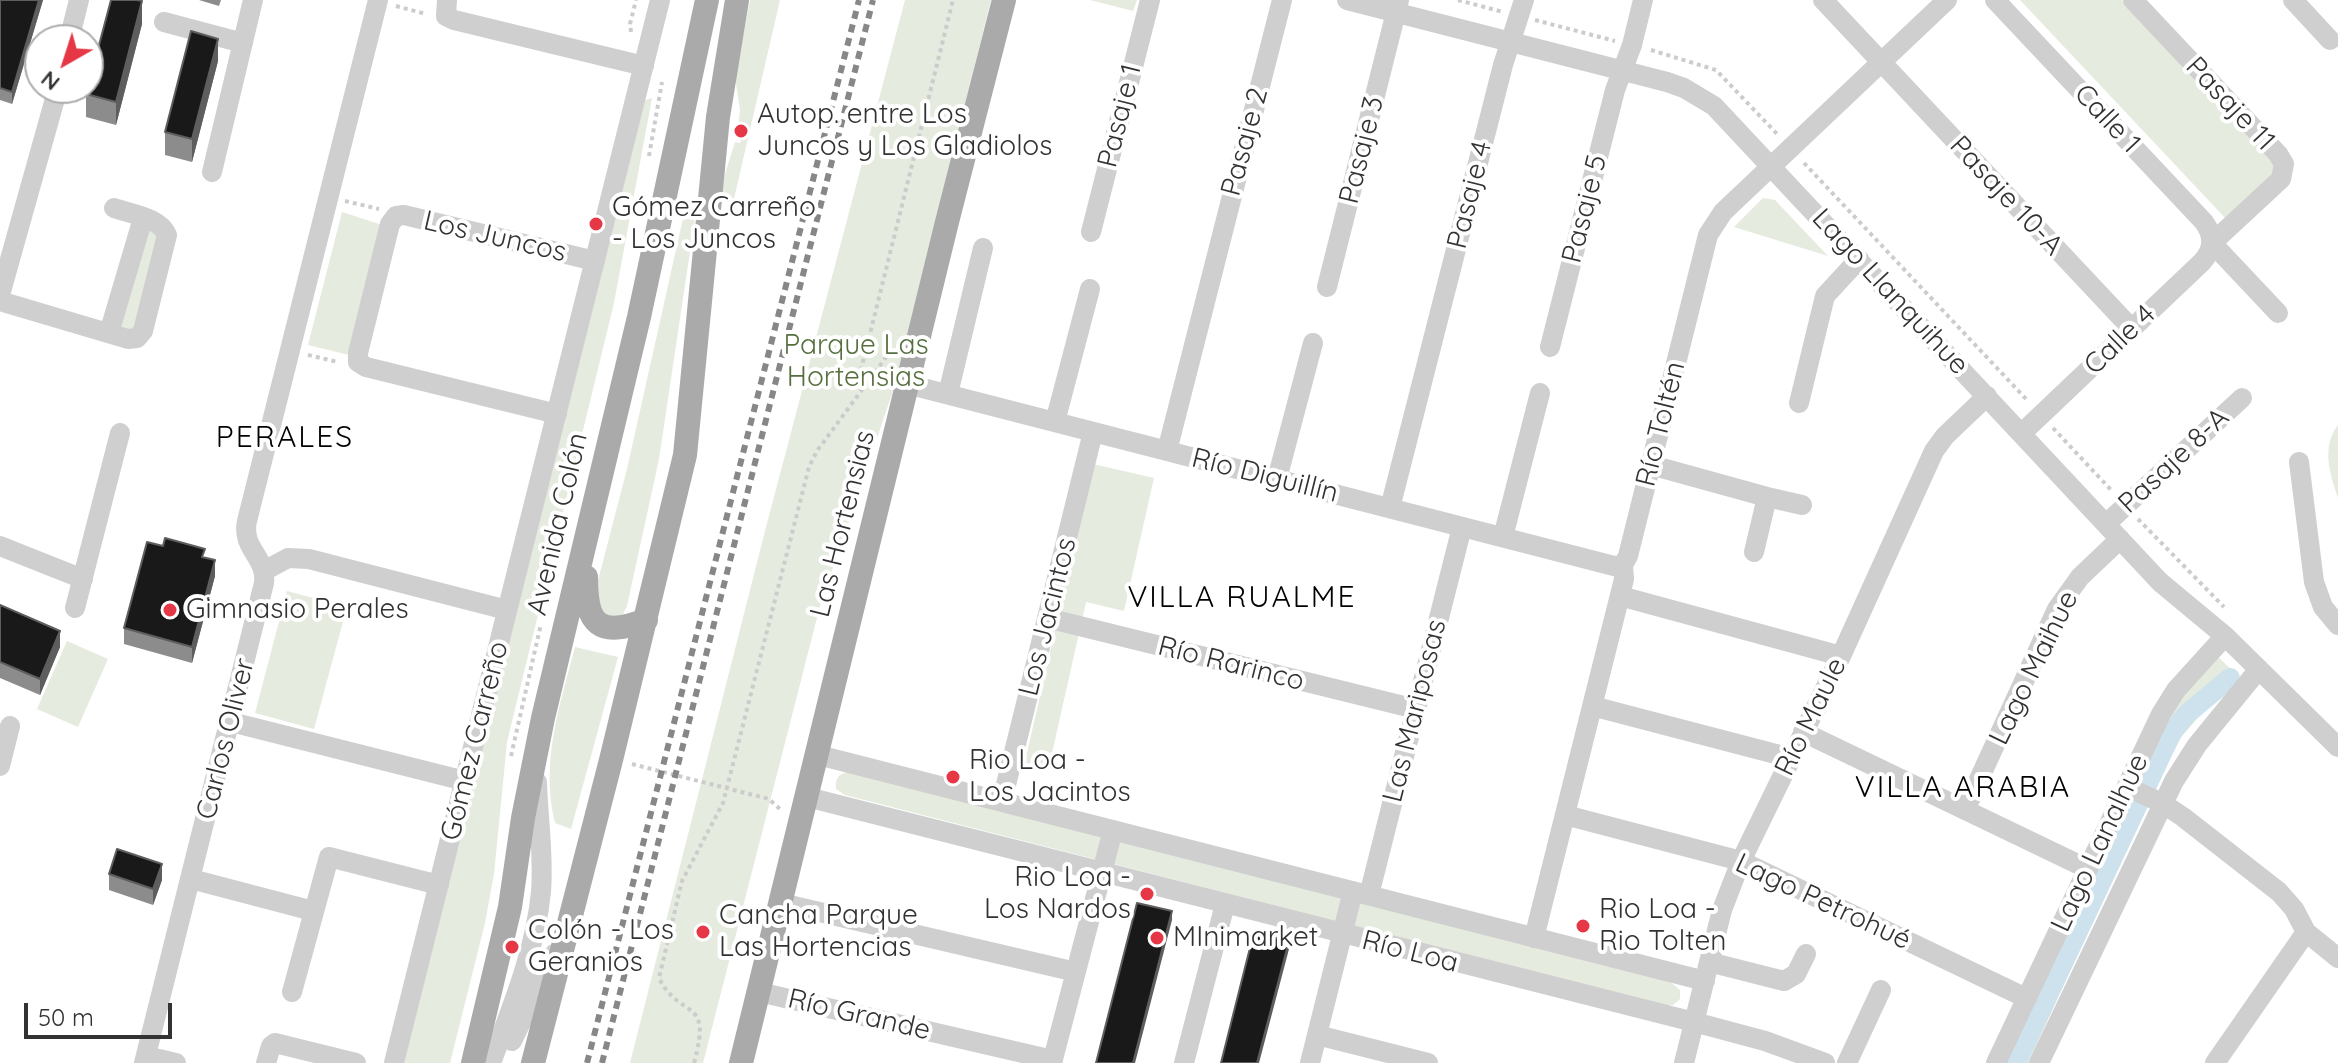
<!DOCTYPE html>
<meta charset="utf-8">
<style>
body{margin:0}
#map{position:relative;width:2338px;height:1063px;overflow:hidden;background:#fff;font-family:Quicksand,sans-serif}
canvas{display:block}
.north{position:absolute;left:24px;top:24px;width:80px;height:80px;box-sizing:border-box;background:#fff;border:2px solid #adadad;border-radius:50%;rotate:219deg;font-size:22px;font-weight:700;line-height:32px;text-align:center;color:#323232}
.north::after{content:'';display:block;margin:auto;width:28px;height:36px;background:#e63746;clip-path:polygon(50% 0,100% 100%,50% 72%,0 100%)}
.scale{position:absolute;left:24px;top:1003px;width:148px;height:36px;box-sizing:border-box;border:4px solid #323232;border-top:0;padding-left:10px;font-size:24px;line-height:28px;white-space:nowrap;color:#323232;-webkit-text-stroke:6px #fff;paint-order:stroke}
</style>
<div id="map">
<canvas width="2338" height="1063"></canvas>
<div class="north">N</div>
<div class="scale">50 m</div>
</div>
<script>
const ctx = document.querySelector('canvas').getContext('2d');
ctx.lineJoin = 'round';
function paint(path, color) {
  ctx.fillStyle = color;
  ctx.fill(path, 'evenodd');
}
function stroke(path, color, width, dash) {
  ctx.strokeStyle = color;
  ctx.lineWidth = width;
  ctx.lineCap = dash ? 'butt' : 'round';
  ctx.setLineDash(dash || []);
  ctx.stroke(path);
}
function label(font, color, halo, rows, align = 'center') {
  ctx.font = font + ' Quicksand,sans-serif';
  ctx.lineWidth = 8;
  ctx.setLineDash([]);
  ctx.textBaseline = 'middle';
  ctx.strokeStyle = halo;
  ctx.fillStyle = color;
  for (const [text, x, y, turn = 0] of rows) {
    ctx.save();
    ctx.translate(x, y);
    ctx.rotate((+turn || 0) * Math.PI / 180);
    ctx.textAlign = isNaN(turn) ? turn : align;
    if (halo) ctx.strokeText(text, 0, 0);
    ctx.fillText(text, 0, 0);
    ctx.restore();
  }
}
paint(new Path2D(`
 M750,0H780L733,203L720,201L725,174L735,142L740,143L744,130L738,127L740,110L735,77Z
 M905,0H991L896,382L820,606L703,1063H630L765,531Z
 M1090,0H1137L1133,11Z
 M2020,0H2122L2275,162L2276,174L2228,221Z
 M652,98L614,303L507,742L494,874L485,923L450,1063H404L645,100Z
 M1763,198L1775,200L1828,256L1734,227Z
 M342,212L382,225L349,355L308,345Z
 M684,214L695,218L659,459L627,606L623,614L614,618L605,614L595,592L627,469Z
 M144,220L159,226L141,329L112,331Z
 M2338,425V498C2330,474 2321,447 2338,425Z
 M1093,464L1154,478L1124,611L1086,602L1048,771L1024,766Z
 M287,591L347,607L314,729L255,713Z
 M67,641L108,659L78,727L37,709Z
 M575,647L618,657L571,829L555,823C540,762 560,705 575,647Z
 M2217,656L2236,674L2182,736L2137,819L2029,1063H2011L2167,721L2183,696Z
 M847,772L1669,981L1680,990V999L1673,1005L1666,1006L845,795L836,789C835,780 837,775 847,772Z`), '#e5ebde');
stroke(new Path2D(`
 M2016,1063L2172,732L2188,713L2230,678`), '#cee2ee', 20);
stroke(new Path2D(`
 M1458,0L1503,12
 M396,6L426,14
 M1535,20L1615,41
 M631,32L630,24L636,0
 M1651,50L1716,70L1779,136
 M649,156L662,82
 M1804,163L2028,401
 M345,201L379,209
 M308,355L338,362
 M857,386L953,0
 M2053,428L2113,492
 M2138,519L2224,607
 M511,756L541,624
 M632,764L769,799L782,811
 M694,1063C713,994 681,1022 659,978L682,881L723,803L809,467L817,451L892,349`), '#ccc', 4, [4, 4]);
stroke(new Path2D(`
 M447,0L446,16L454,20L644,66
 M1347,0L1667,82L1684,88L1714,106L2160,582L2225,636L2338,747
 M1823,0L2132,329
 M1995,0L2204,222C2214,236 2214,249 2202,262L2022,433
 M2133,0L2278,154L2284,164L2281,179L2212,243
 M2293,0L2330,40
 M164,22L243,43
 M69,40L79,0
 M212,172L253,0
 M1091,232L1150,0
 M2212,243L2278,313
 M1327,287L1399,0
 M0,295L58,88
 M0,301L128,339L137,338L143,331L167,235C159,217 131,214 114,208
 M109,333L143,218
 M1550,347L1615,90L1632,45L1643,0
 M907,384L1614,566L1623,565
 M948,394L983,248
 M1799,403L1825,296L1859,259
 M557,414L366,367L358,362V353L390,224L396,216L404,215L595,261
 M1055,422L1090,289
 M1167,451L1282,0
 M2299,462L2314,582L2323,607L2338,625
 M1651,465L1767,497L1802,505
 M1277,479L1313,343
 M1390,508L1503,65L1524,0
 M2106,524L2242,398
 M1503,537L1540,393
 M0,546L83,579
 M1754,552L1767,497
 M264,571L288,558L309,559L507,610
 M1620,596L1841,656
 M75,608L120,433
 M1047,618L1416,709
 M1592,706L1791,758
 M231,722L465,781
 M1803,732L2088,869
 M818,755L1705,981
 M0,766L10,726
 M2127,787L2162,803L2183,817L2279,892L2294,909L2306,932L2338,958
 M807,797L1694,1022L1765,1041L1825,1063
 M1002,801L1093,432
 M1965,810L2057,609L2080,577L2120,539
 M1565,815L1741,861L2026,998
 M191,879L313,911
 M1369,895L1462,527
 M781,903L1076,972
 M1534,938L1624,579L1623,565L1628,556L1708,235L1723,212L1947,0
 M1709,962L1784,981L1796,974L1806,954
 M292,992L329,857L439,885
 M759,992L1053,1060
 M1317,1035L1428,1063
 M512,1041L554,954
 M146,1056L176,1063
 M144,1063L264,583C267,557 241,549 247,521L378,0
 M266,1063L271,1046L275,1043L356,1063
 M394,1063L660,0
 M491,1063C512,1007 535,952 541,892C544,856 538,818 537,782
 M1052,1063L1113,830
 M1184,1063L1225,904
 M1310,1063L1353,891
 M1684,1063L1722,910L1741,861L1841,656L1934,451L1945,436L1987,396
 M1847,1063L1881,990
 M1996,1063L2161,714L2176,690L2225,636
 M2039,1063L2174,781L2197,745L2259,669
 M2215,1063L2306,932`), '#cfcfcf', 20);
stroke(new Path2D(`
 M586,577C586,625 599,638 646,620
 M473,1063L510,907L523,818L543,718L639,317L707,0
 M533,1063L611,760L685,455L718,117L737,0
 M741,1063L947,222L1004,0`), '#aaa', 24);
stroke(new Path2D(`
 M587,1063L859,0
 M602,1063L873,0`), '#878787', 6, [8, 6]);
paint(new Path2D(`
 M0,0H43L12,104L0,100Z
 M199,0H221L219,6Z
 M142,24L116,125L86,117V94Z
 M218,61L192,162L165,155V132Z
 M205,558L215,576L192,663L124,644V628Z
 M0,605L60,647L40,695L0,678Z
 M109,874L162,880L153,905L109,890Z`), '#8c8c8c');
paint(new Path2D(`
 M39,0H43L12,104V92Z
 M142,1V24L116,125V102Z
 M218,39V61L192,162V139Z
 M215,560V576L192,663V647Z
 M60,631V647L40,695V679Z
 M162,864V880L153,905V889Z
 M1172,911V920L1135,1063H1133Z
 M1289,941V949L1259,1063H1257Z`), '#5e5e5e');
const building = new Path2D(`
 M0,0H39L12,92L0,88Z
 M111,0H137L142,1L116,102L86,94Z
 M191,31L218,39L192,139L165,132Z
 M165,538L205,549L202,557L215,560L192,647L124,628L147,542L163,546Z
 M0,605L60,631L40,679L0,662Z
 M117,849L162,864L153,889L109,874Z
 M1137,903L1172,911L1133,1063H1096Z
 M1254,932L1289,941L1257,1063H1221Z`);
paint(building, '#191919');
stroke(building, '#5e5e5e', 2);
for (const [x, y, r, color] of [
 [741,131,8,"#e63746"],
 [596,224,8,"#e63746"],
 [170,610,8,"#e63746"],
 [953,777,8,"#e63746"],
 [1147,894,8,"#e63746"],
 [1583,926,8,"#e63746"],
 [703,932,8,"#e63746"],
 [1157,938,8,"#e63746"],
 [512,947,8,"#e63746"]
]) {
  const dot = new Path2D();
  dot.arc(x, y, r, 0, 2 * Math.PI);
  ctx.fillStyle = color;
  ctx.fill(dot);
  stroke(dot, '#fff', 3);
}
label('28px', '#323232', '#fff', [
 ["Pasaje 11",2230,104,47],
 ["Pasaje 1",1120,116,-76],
 ["Calle 1",2107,119,47],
 ["Pasaje 2",1245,142,-75],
 ["Pasaje 3",1362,150,-76],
 ["Pasaje 4",1470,195,-76],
 ["Pasaje 10-A",2006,196,47],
 ["Pasaje 5",1585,209,-76],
 ["Los Juncos",495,237,13],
 ["Lago Llanquihue",1890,292,47],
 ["Calle 4",2120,340,-44],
 ["Río Toltén",1661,424,-76],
 ["Pasaje 8-A",2174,461,-43],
 ["Río Diguillín",1265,476,14],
 ["Avenida Colón",558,524,-77],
 ["Las Hortensias",843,524,-76],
 ["Los Jacintos",1048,617,-76],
 ["Río Rarinco",1231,664,14],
 ["Lago Maihue",2034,668,-64],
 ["Las Mariposas",1415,711,-76],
 ["Río Maule",1811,717,-64],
 ["Carlos Oliver",226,739,-76],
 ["Gómez Carreño",475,741,-76],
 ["Lago Lanalhue",2100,843,-65],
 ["Lago Petrohué",1823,902,25],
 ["Río Loa",1410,952,14],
 ["Río Grande",859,1015,13]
]);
label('28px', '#323232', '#fff', [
 ["Autop. entre Los",757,115],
 ["Juncos y Los Gladiolos",757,147],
 ["Gómez Carreño",612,208],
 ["- Los Juncos",612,240],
 ["Gimnasio Perales",186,610],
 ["Rio Loa -",969,761],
 ["Los Jacintos",969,793],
 ["Rio Loa -",1131,878,"right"],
 ["Los Nardos",1131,910,"right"],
 ["Rio Loa -",1599,910],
 ["Rio Tolten",1599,942],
 ["Cancha Parque",719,916],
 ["Las Hortencias",719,948],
 ["Colón - Los",528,931],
 ["Geranios",528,963],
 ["MInimarket",1173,938]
], 'left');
label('28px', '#566f3e', '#fff', [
 ["Parque Las",856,346],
 ["Hortensias",856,378]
]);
ctx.letterSpacing = '2px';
label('30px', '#000', '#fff', [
 ["PERALES",285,438],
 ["VILLA RUALME",1242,598],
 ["VILLA ARABIA",1963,788]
]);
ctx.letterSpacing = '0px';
</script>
